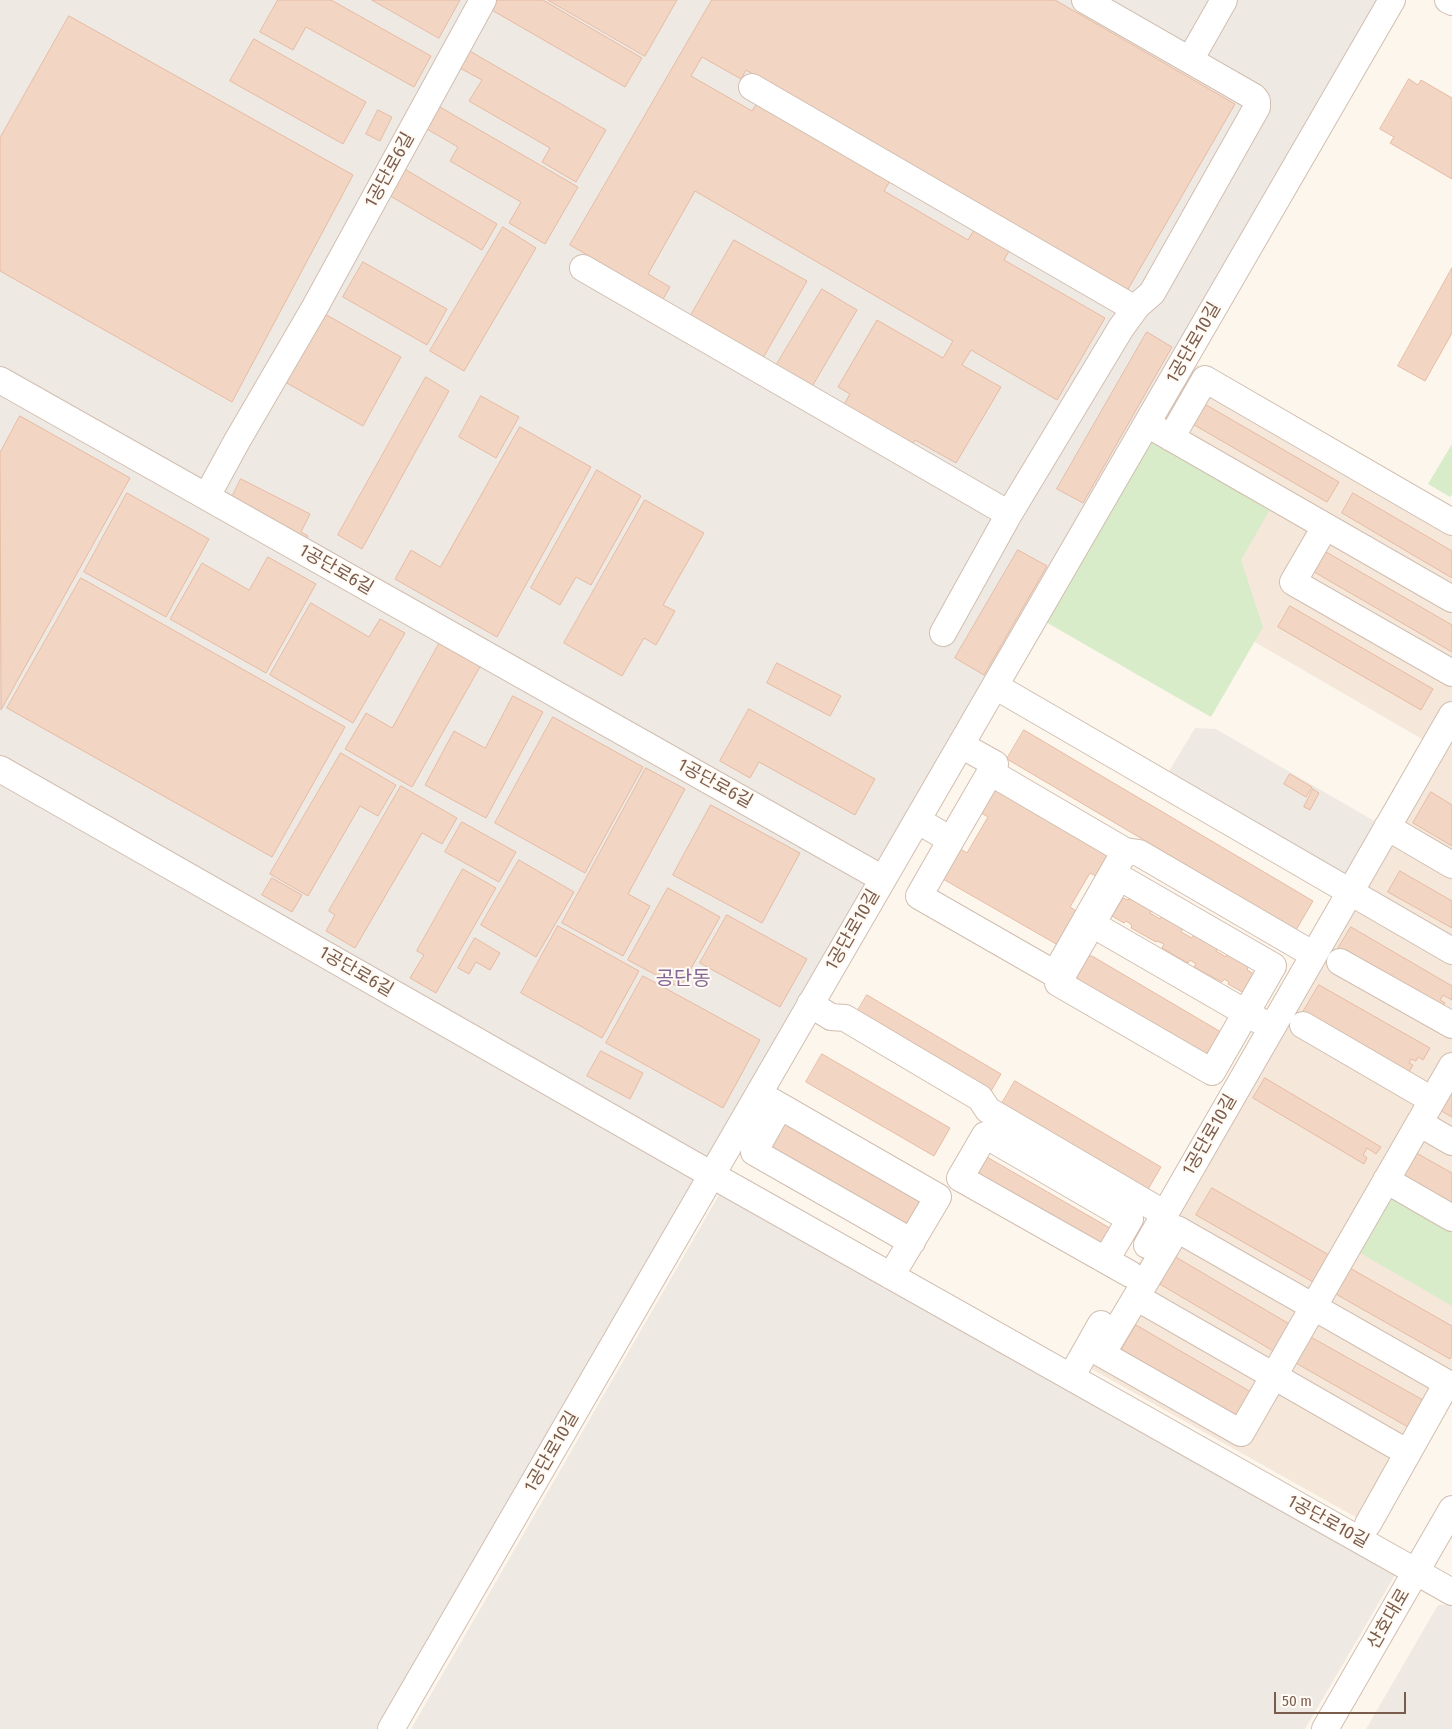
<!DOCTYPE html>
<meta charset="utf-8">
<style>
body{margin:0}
#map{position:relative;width:1452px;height:1729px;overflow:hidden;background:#fdf6ec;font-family:"Fira Sans Condensed",sans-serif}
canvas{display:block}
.scale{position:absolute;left:1274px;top:1692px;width:132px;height:22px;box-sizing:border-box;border:2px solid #7a5c4d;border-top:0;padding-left:6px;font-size:15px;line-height:18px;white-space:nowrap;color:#7a5c4d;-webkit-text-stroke:4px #fffaf3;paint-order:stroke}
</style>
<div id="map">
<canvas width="1452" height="1729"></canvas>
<div class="scale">50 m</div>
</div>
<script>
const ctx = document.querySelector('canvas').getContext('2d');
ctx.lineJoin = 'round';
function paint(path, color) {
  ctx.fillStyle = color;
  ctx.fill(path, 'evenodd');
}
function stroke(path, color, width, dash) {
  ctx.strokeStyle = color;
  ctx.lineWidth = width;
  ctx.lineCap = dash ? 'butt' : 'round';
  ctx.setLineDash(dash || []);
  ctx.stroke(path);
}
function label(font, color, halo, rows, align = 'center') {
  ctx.font = font + ' "Fira Sans Condensed","Noto Sans KR",sans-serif';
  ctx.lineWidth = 4;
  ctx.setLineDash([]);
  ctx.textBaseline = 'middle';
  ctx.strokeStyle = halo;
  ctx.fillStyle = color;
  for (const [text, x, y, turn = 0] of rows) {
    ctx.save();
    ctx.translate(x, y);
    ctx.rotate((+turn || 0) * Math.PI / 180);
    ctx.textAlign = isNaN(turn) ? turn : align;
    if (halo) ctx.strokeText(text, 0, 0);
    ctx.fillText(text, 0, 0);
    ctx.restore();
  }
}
paint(new Path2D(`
 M1185,358L1452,512V1375L1368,1524L1086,1366L1190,1164L1434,746L1079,540Z`), '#f5e8da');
paint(new Path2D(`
 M0,0H1392L391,1729H0Z
 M1195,728L1216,729L1376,822L1344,876L1168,773Z
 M723,1188L1398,1570L1305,1729H411Z
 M1438,1605H1452V1729H1366Z`), '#efe9e4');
paint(new Path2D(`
 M1151,435L1272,506L1241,560L1263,627L1211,717L1044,621Z
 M1452,444V494L1450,497L1428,484Z
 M1389,1192L1452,1228V1306L1355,1250Z`), '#d8ecc9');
const building = new Path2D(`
 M278,0H331L431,56L414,87L306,27L293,50L260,32Z
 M372,0H460L439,38Z
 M495,0H543L642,58L625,87L490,9Z
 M548,0H677L645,56Z
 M712,0H1055L1235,104L1127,291L746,70L741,79L702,57L691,76L752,111L757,103L890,181L884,191L968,240L974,230L1009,251L1004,260L1105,318L1057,400L971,350L962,365L1001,387L956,463L915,440L909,450L841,410L850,394L838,387L877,320L943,358L953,341L695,191L648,274L670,287L663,299L570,245Z
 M69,16L353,175L232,402L0,271V138Z
 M254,39L366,102L343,144L230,81Z
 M468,50L606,130L576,182L542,162L550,148L469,101L482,80L458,67Z
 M1409,79L1418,85L1421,80L1452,98V179L1390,143L1394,137L1380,129Z
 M433,103L578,187L545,244L509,223L521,202L450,161L458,147L420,125Z
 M378,110L392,117L380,141L366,134Z
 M403,168L497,224L482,250L387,194Z
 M503,227L536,248L464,371L430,351Z
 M734,240L807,281L763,358L690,317Z
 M363,262L447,309L427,345L343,297Z
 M1452,268V333L1425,381L1398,366Z
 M822,289L857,310L810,390L774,369Z
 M323,313L401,357L363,426L285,382Z
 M1147,332L1172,347L1083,503L1057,489Z
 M426,377L449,391L362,549L338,535Z
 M481,396L519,417L496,458L459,437Z
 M1196,399L1339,482L1327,502L1184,419Z
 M20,416L130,478L1,710L0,453Z
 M520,427L591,467L497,637L395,579L411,550L440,567Z
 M597,470L641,496L591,585L576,577L560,605L531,588Z
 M241,479L310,514L301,532L308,536L305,542L229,503Z
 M127,493L209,539L166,617L84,572Z
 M1353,493L1452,551V578L1342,513Z
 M645,500L704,533L663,605L675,611L656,645L644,638L622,676L564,643Z
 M1321,549L1452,625V652L1309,569Z
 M1018,550L1047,566L984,675L955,658Z
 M268,557L316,584L266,673L170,619L202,563L249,590Z
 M81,578L345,727L272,857L7,708Z
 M311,603L369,637L380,619L405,633L353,723L270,675Z
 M1290,606L1433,689L1421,710L1278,627Z
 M440,642L481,665L412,787L345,749L366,713L392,728Z
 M777,663L841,696L830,716L767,683Z
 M513,696L543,712L486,818L425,785L454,731L485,748Z
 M749,709L875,779L855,815L759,762L750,778L720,761Z
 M553,717L643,767L585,873L495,823Z
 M1024,730L1313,901L1296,930L1007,759Z
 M341,753L396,785L378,816L360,806L308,896L270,874Z
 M646,768L685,789L628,894L650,906L623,956L562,923Z
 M1290,774L1312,787L1306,797L1284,784Z
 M990,778L1103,843L1110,860L1100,878L1090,873L1070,907L1078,912L1058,945L936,875L954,845L967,853L988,817L973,808Z
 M401,786L457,818L442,844L422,833L355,948L326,931L335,915L329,911Z
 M1313,789L1319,793L1310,810L1304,807Z
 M1431,792L1452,805V846L1413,823Z
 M711,805L800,853L762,923L673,875Z
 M462,822L516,852L499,882L445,852Z
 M519,860L574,892L536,957L481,925Z
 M463,869L496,888L436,993L410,978L424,955L417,951Z
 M1400,871L1452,901V928L1388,892Z
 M272,878L302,895L292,912L262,895Z
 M668,888L720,917L680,988L628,960Z
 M1130,897L1152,909L1150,913L1160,919L1162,916L1183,928L1181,932L1192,938L1194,934L1217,948L1216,951L1226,957L1227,954L1248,967L1247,970L1254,974L1244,993L1228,984L1229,982L1224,979L1222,982L1194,967L1196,964L1190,960L1188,963L1162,948L1164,944L1157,941L1156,942L1131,928L1132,925L1126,921L1124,923L1112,916L1123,898L1128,900Z
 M727,915L807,959L780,1007L700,963Z
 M558,926L639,971L602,1038L521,993Z
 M1351,927L1452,986V1000L1443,995L1440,1000L1445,1003L1439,1012L1336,952Z
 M475,938L500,953L490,970L476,962L469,974L458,968Z
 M1092,956L1226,1035L1209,1063L1070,981L1083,959Z
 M643,976L760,1040L723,1108L606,1043Z
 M1319,985L1430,1048L1423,1060L1418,1057L1416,1061L1411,1059L1409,1063L1413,1065L1409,1072L1303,1012Z
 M867,995L1001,1074L988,1096L854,1017Z
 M601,1051L643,1073L630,1099L587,1076Z
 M822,1054L950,1128L934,1156L806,1082Z
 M1265,1078L1381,1147L1376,1154L1367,1148L1363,1155L1367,1158L1364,1164L1253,1098Z
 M1015,1081L1161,1167L1147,1191L1001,1105Z
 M1452,1081V1117L1436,1108Z
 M782,1121L926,1204L909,1232L766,1150Z
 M1411,1150L1452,1173V1208L1396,1177Z
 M980,1153L1115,1231L1103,1251L968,1173Z
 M1212,1188L1329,1255L1313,1282L1196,1215Z
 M1174,1256L1291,1325L1275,1352L1158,1283Z
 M1348,1267L1452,1326V1356L1450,1359L1334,1293Z
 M1136,1325L1256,1395L1238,1426L1118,1356Z
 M1309,1336L1423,1400L1408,1427L1294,1362Z`);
paint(building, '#f3d5c3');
stroke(building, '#e6bba3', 1);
const minor = new Path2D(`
 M1448,0L1452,2
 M1190,60L1224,0
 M752,87L1135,309
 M583,268L1009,514
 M0,380L883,879
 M1156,429L1452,599
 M1171,438L1205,379L1452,522
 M207,496L237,441L315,307L483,0
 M1325,527L1293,582L1452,673
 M943,633L1009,514L1121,328L1137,306L1152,293L1257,107V101L1254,97L1085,0
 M995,686L1452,951
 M0,769L712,1175L1452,1592
 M990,772L1125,851
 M917,820L951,840L919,896L1055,974L1125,851L1139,853L1314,955
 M1387,827L1452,865
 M951,840L995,764L961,745
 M1119,877L1273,966L1212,1072L1058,983Z
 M1092,924L1260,1021
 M1340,962L1452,1025
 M810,1004L831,1017L845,1018L980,1098L988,1110L1165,1214
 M1303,1025L1432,1100
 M759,1094L938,1197L891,1276
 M780,1106L754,1152L912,1242
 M1419,1123L1452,1142
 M1386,1180L1452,1218
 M1147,1245L1452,715
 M1106,1260L1130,1219L985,1135L960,1178L1130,1274
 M1136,1297L1408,1453
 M1071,1377L1101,1324
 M1368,1524L1447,1383L1177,1229L1102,1354L1241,1433L1452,1066
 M391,1729L1392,0
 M1325,1729L1452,1509`);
stroke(minor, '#d1beb0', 28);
stroke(minor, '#fff', 26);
label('18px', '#7a5c4d', '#fffaf3', [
 ["1공단로6길",390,170,-61],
 ["1공단로10길",1194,343,-60],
 ["1공단로6길",336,570,30],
 ["1공단로6길",715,784,29],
 ["1공단로10길",853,930,-60],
 ["1공단로6길",356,972,30],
 ["1공단로10길",1210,1135,-60],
 ["1공단로10길",552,1452,-60],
 ["1공단로10길",1328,1522,29],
 ["산호대로",1389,1619,-60]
]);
label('20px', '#846695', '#fffaf3', [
 ["공단동",683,979]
]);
</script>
